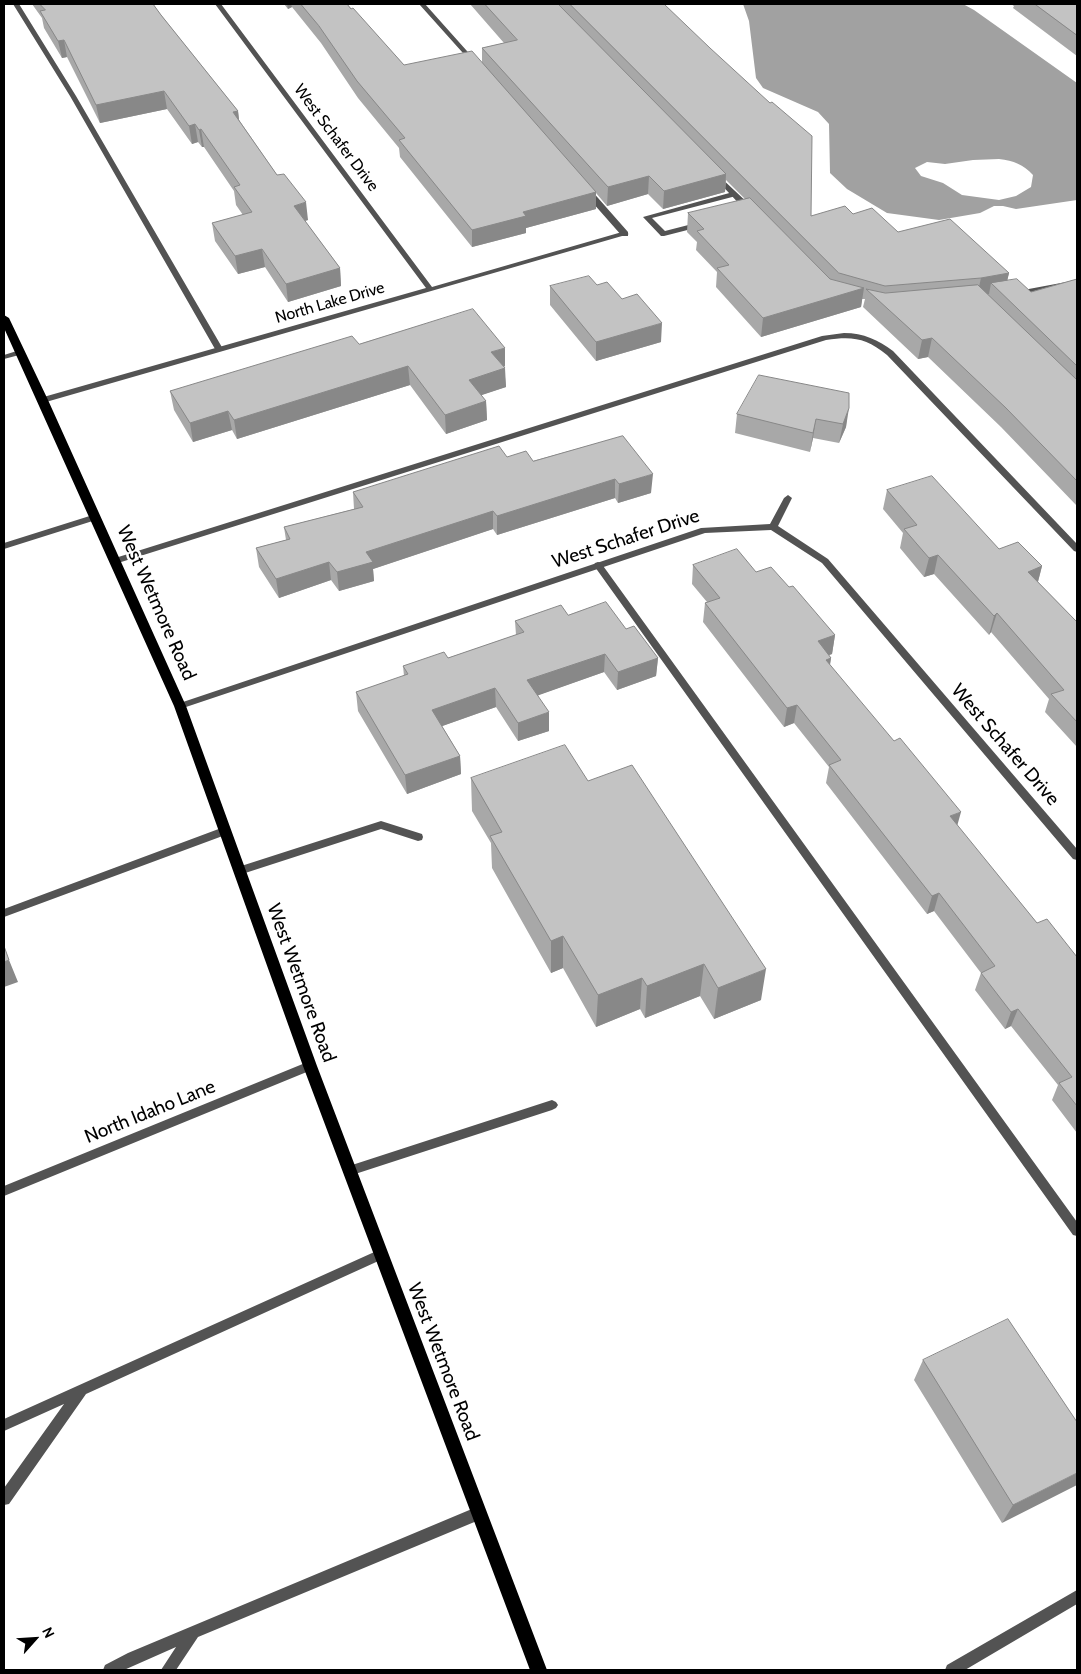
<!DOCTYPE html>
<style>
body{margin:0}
#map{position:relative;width:1081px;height:1674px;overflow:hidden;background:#fff;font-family:Cabin,sans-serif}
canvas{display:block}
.frame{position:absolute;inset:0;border:5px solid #000;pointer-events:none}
.north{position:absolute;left:10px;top:1614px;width:50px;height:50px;-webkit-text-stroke:4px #fff;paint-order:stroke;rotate:64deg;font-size:14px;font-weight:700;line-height:20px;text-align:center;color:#000}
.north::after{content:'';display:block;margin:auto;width:18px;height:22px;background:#000;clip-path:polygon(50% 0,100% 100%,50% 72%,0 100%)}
</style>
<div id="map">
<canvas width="1081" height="1674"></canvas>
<div class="frame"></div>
<div class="north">N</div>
</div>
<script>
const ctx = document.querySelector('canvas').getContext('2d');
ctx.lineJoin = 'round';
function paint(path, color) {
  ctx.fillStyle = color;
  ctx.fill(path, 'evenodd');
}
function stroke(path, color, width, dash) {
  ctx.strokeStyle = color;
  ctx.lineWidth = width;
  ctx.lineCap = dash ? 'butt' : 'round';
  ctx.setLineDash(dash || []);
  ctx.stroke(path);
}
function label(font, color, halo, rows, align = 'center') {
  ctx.font = font + ' Cabin,sans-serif';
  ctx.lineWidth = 5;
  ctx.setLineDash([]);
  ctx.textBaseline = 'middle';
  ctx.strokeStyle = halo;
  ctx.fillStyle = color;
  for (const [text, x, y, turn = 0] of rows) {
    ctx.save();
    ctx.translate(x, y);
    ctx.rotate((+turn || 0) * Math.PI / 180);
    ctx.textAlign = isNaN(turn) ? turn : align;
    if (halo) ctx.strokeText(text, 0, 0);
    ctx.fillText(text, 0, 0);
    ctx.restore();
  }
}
paint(new Path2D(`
 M743,4H963L974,10L1077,83V200L1016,209L1003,206H994L980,213L939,220L887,213L847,189L830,173L829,124L818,112L763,88L756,78L749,21ZM999,159C1014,161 1023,164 1033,175L1031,187L1016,196L999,200L962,195L943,183L921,176L915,168L927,162L945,164L973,160Z`), '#a1a1a1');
paint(new Path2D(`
 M13,4H19L76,96L223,349L222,351H219L215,349L70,96Z
 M419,4H425L475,60V62H471Z
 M585,190H591L628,232V236H622L585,194Z
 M733,192L737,194L736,196L652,218L665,231L700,222H703V226L664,236H661L643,217Z
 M844,333C864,333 878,340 893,351L1077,544V552L1074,551L887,355C866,338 853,336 826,340L118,563L115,564L111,561L112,559L822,336Z
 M20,350L24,352L23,354L4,359V355Z
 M96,514L99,515L100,517L99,519L4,549V543Z
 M598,562L601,563L1077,1222V1236L1073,1235L595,567L594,565L595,563Z
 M381,821L422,834L423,837L422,840L418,841L381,829L239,875L235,874L234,871L235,868Z
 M224,827L228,828L229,831L228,834L4,917V909Z
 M552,1100L556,1102L558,1105L556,1108L552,1110L349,1176L345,1175L343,1171L345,1167L349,1166Z
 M381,1249L385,1250L387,1254L385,1258L86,1394L9,1504L4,1505V1488L64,1404L4,1431V1419Z
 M479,1506L484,1508L486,1513L484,1518L198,1637L176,1670H161L176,1647L124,1670H103L105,1665L128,1653Z
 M1077,1590V1604L965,1670H945L947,1665Z`), '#535353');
paint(new Path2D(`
 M215,4H221L432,287L622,232L629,234L46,402H40V398L426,288Z
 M714,175H718L751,206V210H745L714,177Z
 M1077,280V284L1018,295L1014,293L1018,291Z
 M788,495L792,498L778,526L828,559L1077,849V860L1073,859L822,563L771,530L705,533L183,708L180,709L175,706L177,704L701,528L770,524L784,498Z
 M310,1061L314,1063L316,1066L314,1069L4,1196V1186Z`), '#535353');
paint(new Path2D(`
 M4,315L9,318L48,400L186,706L317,1066L547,1670H530L303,1066L174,706L4,328Z`), '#000');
paint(new Path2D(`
 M32,4H153L161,15L238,111L239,120L308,220L305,221L340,268L341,286L288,302L265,267L238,274L215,241L212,223L243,215L236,205L234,191L204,147H202L198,142L192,144L167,109L100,123L67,57L62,58L44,28L42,18Z
 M284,4H347L404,65L482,63V48L504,43L470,4H664L811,216L853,214L898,232L1009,273L1007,280L1031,292L1077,279V506L1001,427L928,357L918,359L863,307L865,299H862L861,307L761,337L716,287L717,272L696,250L697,242L687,232L688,213L745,199L726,180L725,192L663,209L648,194L607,206L596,193V209L526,228V233L472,247L400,157L399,148L358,98L321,43L292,7L288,9Z
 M1011,4H1077V56L1013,8L1014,6Z
 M597,285L622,299L661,342L596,361L550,305V286Z
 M359,344L505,366L504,367L506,387L481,395L486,401L487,420L446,434L410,385L237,439L232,430L193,442L174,410L170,391Z
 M849,393L846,427L839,443L813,438L810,452L735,433L737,414Z
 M623,436L651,493L618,503L615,498L497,535L493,529L373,569L374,581L339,591L331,580L279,598L259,567L256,548L286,540L284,527L354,509L353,492L507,457L533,461Z
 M887,490L999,549L1042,566L1038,582L1077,622V747L1045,712L1049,699L991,632L989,635L934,574L924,577L900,548L903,533L883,509Z
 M693,565L756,572L789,587L835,635L832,654L829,655L831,658L830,665L957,826L1037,923L1077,957V1133L1052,1100L1058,1085L1011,1026L1005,1029L975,990L981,973L934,911L927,914L826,783L829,767L794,723L784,727L703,622L705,603L707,602L692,584Z
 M568,615L626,629L658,658L656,676L617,690L604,672L538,695L549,731L518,741L496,707L442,726L460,756L461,774L407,794L358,711L356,692L404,676L403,666L448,658L516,635L515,621Z
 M471,778L588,781L761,1000L714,1019L700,996L645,1018L640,1009L596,1027L563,968L551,973L492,868L491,843L472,811Z
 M923,1360L1077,1422L1002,1523L914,1380Z`), '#a8a8a8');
paint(new Path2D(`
 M287,4H291L292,7L288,9Z
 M64,40L67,57L62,58L58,41Z
 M164,91L167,109L100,123L96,105Z
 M238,111L240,128L233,112Z
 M195,124L198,142L192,144L189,126Z
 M201,129L204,147H202L199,130Z
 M726,174L725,192L663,209L664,191Z
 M649,176L648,194L607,206L608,187Z
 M596,192V209L526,228V233L472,247V230L523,212Z
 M306,202L308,220L296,223L294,206Z
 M262,249L265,267L238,274L235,256Z
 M340,268L341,286L288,302L286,284Z
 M1009,273L1005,291L991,283L989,294L977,296L981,278Z
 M864,288L861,307L761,337L763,318Z
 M662,323L661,342L596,361V342Z
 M932,338L928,357L918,359L922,340Z
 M505,348V366L492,370L491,352Z
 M408,366L410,385L237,439L234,420Z
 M505,368L506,387L470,399L469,380Z
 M486,401L487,420L446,434L445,415Z
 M849,408L846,427L839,443L843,424Z
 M228,411L232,430L193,442L190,423Z
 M816,419L813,438L810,452L813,433Z
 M653,474L651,493L618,503L619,484Z
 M615,479V498L497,535V516Z
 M493,511V529L373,569L374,581L339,591L337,572L366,552Z
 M938,555L934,574L924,577L929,558Z
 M329,562L331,580L279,598L276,579Z
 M1042,566L1037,585L1028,572Z
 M997,613L991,632L989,635L994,616Z
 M835,635L832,654L814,660L818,641Z
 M605,654L604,672L528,699L527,680Z
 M658,658L656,676L617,690L618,672Z
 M831,658L828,676L826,660Z
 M495,688L496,707L434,729L432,710Z
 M797,705L794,723L784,727L787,708Z
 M549,712V731L518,741V723Z
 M460,756L461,774L407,794L405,775Z
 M961,812L956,830L950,816Z
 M939,893L934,911L927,914L932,896Z
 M563,936V968L551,973V941Z
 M9,960L18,982L4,987V962Z
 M704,964L700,996L645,1018L647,986Z
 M766,969L761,1000L714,1019L718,988Z
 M642,978L640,1009L596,1027L598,995Z
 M1018,1009L1011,1026L1005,1029L1011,1012Z
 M1077,1473V1485L1002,1523L1013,1505Z`), '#888');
const building = new Path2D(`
 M40,4H153L161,15L238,111L233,112L277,175L284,174L306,202L294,206L340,268L286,284L262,249L235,256L212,223L252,212L234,187L240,185L201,129L199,130L195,124L189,126L164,91L96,105L64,40L58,41L40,11L45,10Z
 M301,4H347L351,9L353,8L404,65L472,51L596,192L523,212L526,216L472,230L399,140L405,138L357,81L319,26Z
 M485,4H558L726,174L664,191L649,176L608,187L482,48L517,40Z
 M570,4H664L710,48L770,103L772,102L812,136L811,216L845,206L853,214L872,208L898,232L950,219L1009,273L981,278L885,286L839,273Z
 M1035,4H1077V35Z
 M750,198L830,279L864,288L763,318L717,268L729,265L697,231L704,229L688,213Z
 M589,276L597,285L607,282L622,299L637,294L662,323L596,342L550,286Z
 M1017,279L1031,292L1077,279V366L991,283Z
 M978,285L1077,380V481L1006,408L932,338L922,340L866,289L885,293Z
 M473,309L505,348L491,352L505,368L469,380L486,401L445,415L408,366L234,420L228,411L190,423L170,391L352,336L359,344Z
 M759,375L849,393V408L843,424L816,419L813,433L737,414Z
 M623,436L653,474L619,484L615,479L497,516L493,511L366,552L373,562L337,572L329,562L276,579L256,548L290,539L284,527L363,507L353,492L499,446L507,457L526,451L533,461Z
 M932,476L999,549L1018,542L1042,566L1028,572L1077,622V722L1051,694L1064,690L997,613L994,616L938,555L929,558L904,529L917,525L887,490Z
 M737,549L756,572L771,567L789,587L793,586L835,635L818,641L831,658L826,660L894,741L900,738L961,812L950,816L1037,923L1047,919L1077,957V1106L1059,1083L1072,1077L1018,1009L1011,1012L981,973L995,966L939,893L932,896L829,765L841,760L797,705L787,708L705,603L720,598L693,565Z
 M606,602L626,629L634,626L658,658L618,672L605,654L527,680L549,712L518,723L495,688L432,710L460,756L405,775L356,692L408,674L403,666L444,652L448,658L524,632L515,621L561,605L568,615Z
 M565,745L588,781L632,765L766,969L718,988L704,964L647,986L642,978L598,995L563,936L551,941L490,836L502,832L471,778Z
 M4,946L9,960L4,962Z
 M1008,1319L1077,1422V1473L1013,1505L923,1360Z`);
paint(building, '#c3c3c3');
stroke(building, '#888', 1);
label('16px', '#000', '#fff', [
 ["West Schafer Drive",336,138,53],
 ["North Lake Drive",330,303,-16]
]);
label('19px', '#000', '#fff', [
 ["West Schafer Drive",626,539,-18],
 ["West Wetmore Road",156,603,66],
 ["West Schafer Drive",1005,745,49],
 ["West Wetmore Road",301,983,70],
 ["North Idaho Lane",150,1112,-22],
 ["West Wetmore Road",443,1362,69]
]);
</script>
